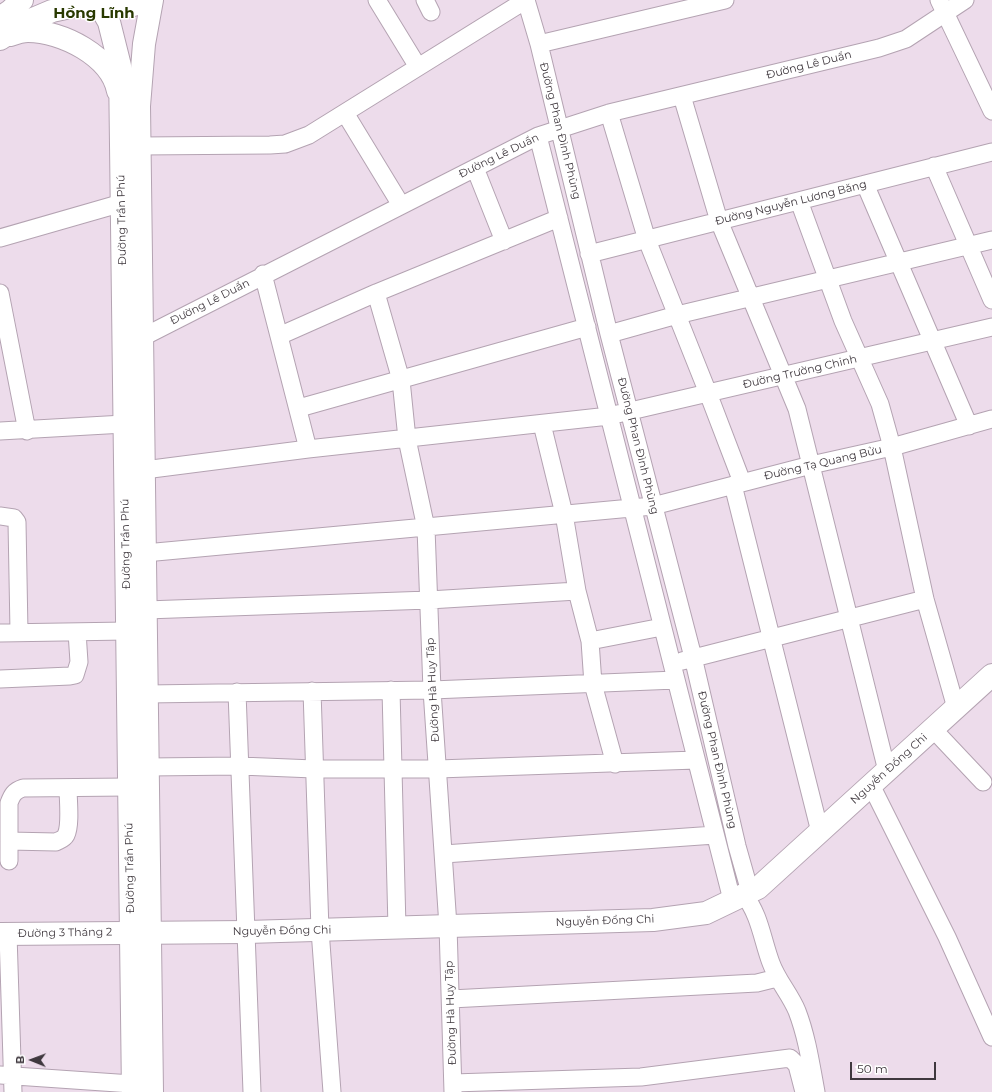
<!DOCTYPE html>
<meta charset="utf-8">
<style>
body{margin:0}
#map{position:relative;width:992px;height:1092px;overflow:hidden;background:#eddceb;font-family:Montserrat,sans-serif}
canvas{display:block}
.north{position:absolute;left:12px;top:1040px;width:40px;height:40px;-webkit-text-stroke:3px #fff;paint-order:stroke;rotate:271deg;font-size:11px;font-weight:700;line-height:16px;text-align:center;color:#3f383e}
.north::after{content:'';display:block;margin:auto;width:14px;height:18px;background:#3f383e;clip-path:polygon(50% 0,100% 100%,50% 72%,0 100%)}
.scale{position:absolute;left:850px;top:1062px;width:86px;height:18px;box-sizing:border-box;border:2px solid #3f383e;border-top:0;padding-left:5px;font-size:12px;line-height:14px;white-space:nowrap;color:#3f383e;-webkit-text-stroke:3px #fff;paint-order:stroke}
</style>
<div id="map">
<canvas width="992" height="1092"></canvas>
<div class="north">B</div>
<div class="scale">50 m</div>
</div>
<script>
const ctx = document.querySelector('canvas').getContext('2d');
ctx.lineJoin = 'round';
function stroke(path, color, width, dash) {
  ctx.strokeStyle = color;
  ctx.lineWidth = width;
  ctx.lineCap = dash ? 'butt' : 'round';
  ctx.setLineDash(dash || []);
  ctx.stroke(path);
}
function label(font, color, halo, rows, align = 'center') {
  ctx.font = font + ' Montserrat,sans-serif';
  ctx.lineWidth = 3;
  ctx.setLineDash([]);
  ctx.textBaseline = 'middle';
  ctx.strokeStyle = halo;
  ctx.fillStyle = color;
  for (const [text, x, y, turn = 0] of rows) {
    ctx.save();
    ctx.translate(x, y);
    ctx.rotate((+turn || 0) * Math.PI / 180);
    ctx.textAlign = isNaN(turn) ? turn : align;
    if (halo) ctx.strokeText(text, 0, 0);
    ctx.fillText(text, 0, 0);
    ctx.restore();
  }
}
const minor = new Path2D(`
 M377,0L418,67
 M425,0L431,12
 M526,0L539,44L609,334L693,657L737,846L750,892
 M939,0L992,111
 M539,44L725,0
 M682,96L719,221L797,409L887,771
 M345,113L401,205
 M609,113L647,240L708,393L742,482
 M538,136L732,900
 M140,146L270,145L285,144L309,135L526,0
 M934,166L992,300
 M475,168L504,241
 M865,184L969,426
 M799,201L843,321L880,404L892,447L925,599L956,708
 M0,238L122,203
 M589,254L992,152
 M263,274L308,449
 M0,293L27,431
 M376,293L401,380L407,439L426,528L432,690L448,926L453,1092
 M609,334L677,315L992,240
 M279,336L376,293L559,218
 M143,337L538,136L609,113L879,48L906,39L965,0
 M299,408L587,327
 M542,424L564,514L577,591L590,641L593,684L615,764
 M0,431L124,424
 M144,470L308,449L609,416L992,327
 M733,485L820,832
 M0,516L14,518L17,522L19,632
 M145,553L653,506L811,465L892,447L992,419
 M146,610L429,600L577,591
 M0,633L127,631
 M590,641L662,627
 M682,661L925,599
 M0,679L70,676L75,675L79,662L77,632
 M391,690L397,928
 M312,691L320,930L332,1092
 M237,692L252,1092
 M147,694L432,690L676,680
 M933,729L983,782
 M148,767L240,766L314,769H438L696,760
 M871,785L947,937L992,1037
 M9,841L56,842C60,840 64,839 66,835C71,825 68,799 68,788
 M444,854L715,835
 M9,861V803C12,795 14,791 23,788L129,787
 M744,895C760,915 762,939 771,963C777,980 790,994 797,1011C807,1037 811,1065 816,1092
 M8,934L13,1092
 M451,999L757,983L777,978
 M0,1075L132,1084
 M453,1083L641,1077L790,1058L797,1065L804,1092`);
const major = new Path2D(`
 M0,934L247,932L653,920L706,913L758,888L992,675`);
const highway = new Path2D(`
 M96,0C112,9 130,8 147,0
 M152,0L144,44L139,106L152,1092
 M0,18L10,11L22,0
 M10,35C16,33 23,31 28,31C62,31 111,56 118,91
 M0,39L26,22L52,11L97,1L109,22L120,66L133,1092`);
stroke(minor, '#b4a3b2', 19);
stroke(major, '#b4a3b2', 24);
stroke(highway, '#b4a3b2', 24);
stroke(minor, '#fff', 17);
stroke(major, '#fff', 22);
stroke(highway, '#fff', 22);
label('11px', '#3f383e', '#fff', [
 ["Đường Lê Duẩn",809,65,-14],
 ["Đường Phan Đình Phùng",560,131,76],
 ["Đường Lê Duẩn",499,156,-26],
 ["Đường Nguyễn Lương Băng",791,203,-14],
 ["Đường Trần Phú",122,220,-91],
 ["Đường Lê Duẩn",210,302,-27],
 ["Đường Trường Chinh",800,372,-13],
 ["Đường Phan Đình Phùng",638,446,76],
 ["Đường Tạ Quang Bửu",823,463,-13],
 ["Đường Trần Phú",126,544,-91],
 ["Đường Hà Huy Tập",433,690,-93],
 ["Đường Phan Đình Phùng",717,760,77],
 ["Nguyễn Đổng Chi",889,769,-42],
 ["Đường Trần Phú",130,868,-91],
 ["Nguyễn Đổng Chi",605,921,-2],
 ["Nguyễn Đổng Chi",282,931,-1],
 ["Đường 3 Tháng 2",65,933,-1],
 ["Đường Hà Huy Tập",451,1013,-92]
]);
label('bold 15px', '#293900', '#fff', [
 ["Hồng Lĩnh",94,14]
]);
</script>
